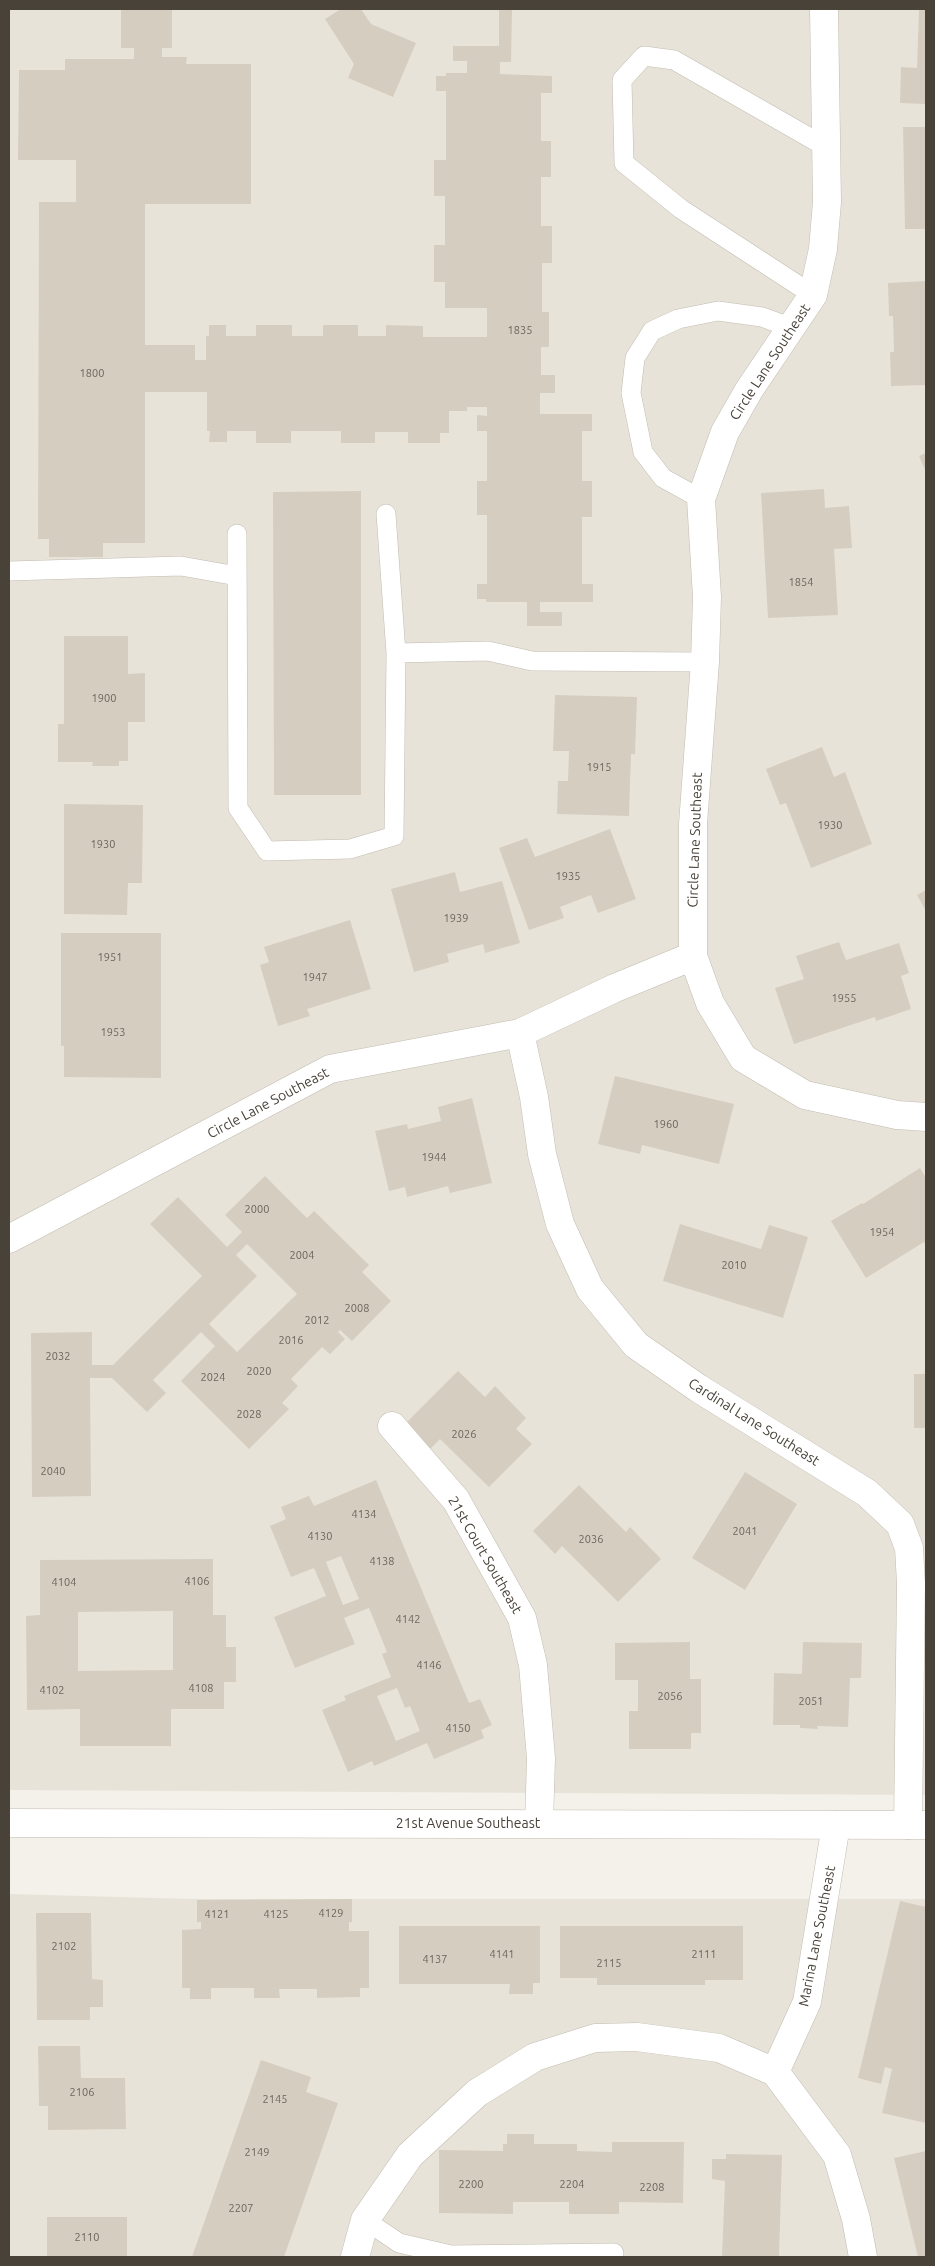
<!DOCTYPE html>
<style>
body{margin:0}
#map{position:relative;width:935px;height:2266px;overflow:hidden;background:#f4f1ea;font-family:Ubuntu,sans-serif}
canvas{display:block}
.frame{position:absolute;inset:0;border:10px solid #484239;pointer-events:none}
</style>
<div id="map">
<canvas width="935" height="2266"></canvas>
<div class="frame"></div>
</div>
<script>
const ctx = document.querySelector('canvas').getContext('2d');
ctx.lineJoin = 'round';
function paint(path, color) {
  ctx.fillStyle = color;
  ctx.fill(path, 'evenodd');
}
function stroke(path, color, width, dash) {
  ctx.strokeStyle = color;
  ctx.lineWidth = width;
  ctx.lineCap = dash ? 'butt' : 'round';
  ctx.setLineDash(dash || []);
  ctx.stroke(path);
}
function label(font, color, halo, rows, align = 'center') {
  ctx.font = font + ' Ubuntu,sans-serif';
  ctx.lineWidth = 4;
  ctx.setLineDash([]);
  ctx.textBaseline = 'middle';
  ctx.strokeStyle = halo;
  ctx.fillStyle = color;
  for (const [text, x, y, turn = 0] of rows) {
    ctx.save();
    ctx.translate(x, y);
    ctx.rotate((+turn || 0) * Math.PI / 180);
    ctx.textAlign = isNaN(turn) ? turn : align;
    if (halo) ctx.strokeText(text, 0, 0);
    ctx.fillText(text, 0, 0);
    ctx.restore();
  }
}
paint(new Path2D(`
 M9,9H926V1795L9,1790Z
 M9,1894L191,1899H926V2257H9Z`), '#e8e3d9');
paint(new Path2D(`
 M121,9H172V48H162V57H187L186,64H251V204H145V345H195V360H206V336H209V325H226V336H256V325H292V336H323V325H358V336H386V325L423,326V337H487V308H445V282H434V245H445V196H434V160H446V91H436V76H446V73H467V61H453V46H499V9H512L511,62H500V74L552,76V93H541V141H551V177H541V226H552V263H542V312H549V347H541V375H555V393H540V414H592V431H582V481H592V517H582V584H593V602H540V612H562V626H527V602H486V599H477V584H487V515H477V481H487V431H477V415L487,416V407H467V411H449V433H440V443H408V432H375V443H341V431H291V443H256V431H227V442H209L210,431H207V392H145V543H103V557H49V539H38L39,202H76V160H18L19,70H65V59H134V48H121Z
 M341,9H361L371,24L416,43L393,97L348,78L354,64L325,19Z
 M919,9H926V104L900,103L901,67L917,68Z
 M903,127H926V229H905Z
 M926,281V385L891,386L890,352H894L893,316H889L888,283Z
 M926,453V472L919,456Z
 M824,489L825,508L849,506L852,548L834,549L838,615L768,618L761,493Z
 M361,491V795H274L273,492Z
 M64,636H128V674L145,673V722H128V761H119V766H92L93,762H58V724H64Z
 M555,695L637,697L635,754H631L629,816L557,814L558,781H568L569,751H553Z
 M822,747L834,777L845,772L872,844L811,868L786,803L780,805L766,769Z
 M64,804L143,805L142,883H128L127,915L64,914Z
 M610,829L636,899L598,913L591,895L560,907L564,918L529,930L499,848L527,838L535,857Z
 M455,872L460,892L502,881L520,943L485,953L483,944L447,954L449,962L414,972L391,889Z
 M926,890V911L917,895Z
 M350,920L371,989L307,1009L310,1016L278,1026L260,965L269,962L264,947Z
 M61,933H161V1078L64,1077V1046H61Z
 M839,942L846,960L899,943L909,973L901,976L911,1009L876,1021L875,1017L794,1044L775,988L804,979L796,956Z
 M615,1076L734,1104L719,1164L642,1145L640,1154L598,1144Z
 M472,1098L492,1183L450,1193L448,1186L407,1197L405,1187L389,1191L375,1131L407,1124L408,1129L441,1121L438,1107Z
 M920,1168L926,1178V1246L924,1242L866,1278L831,1221L862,1203L863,1204Z
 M265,1176L307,1218L314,1211L369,1265L362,1272L391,1301L352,1341L340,1330L338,1332L345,1339L330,1354L322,1347L291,1379L298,1386L282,1403L289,1409L249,1449L181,1381L215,1346L201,1332L153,1380L166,1393L147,1412L112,1378H90L91,1496L32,1497L31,1333L92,1332V1365H113L202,1276L150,1224L178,1197L227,1247L242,1232L225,1215ZM247,1244L297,1294L237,1352L209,1324L257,1276L236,1255Z
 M680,1224L761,1249L769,1225L808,1237L783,1318L663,1281Z
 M458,1371L485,1397L495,1386L526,1418L516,1429L532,1444L489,1487L440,1439L427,1452L402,1427Z
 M914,1374H926V1428H914Z
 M745,1472L797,1504L745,1590L692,1558Z
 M376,1480L469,1703L480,1699L492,1725L481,1730L484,1738L434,1759L427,1743L374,1766L372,1761L348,1772L322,1710L346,1700L344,1696L391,1677L382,1654L387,1652L369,1608L344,1618L355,1644L295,1668L274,1617L326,1596L314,1568L291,1577L270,1526L286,1519L281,1507L309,1496L314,1506ZM341,1556L359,1599L343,1605L326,1562ZM397,1688L405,1708L410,1706L420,1731L396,1741L377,1696Z
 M579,1485L626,1532L630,1527L661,1559L618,1602L562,1546L555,1554L533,1531Z
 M213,1559V1615H226V1647H236V1682H224V1709H171V1746H80V1709L27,1710L26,1616L40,1615V1560ZM173,1611V1670L78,1671V1612Z
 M690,1642V1679H701V1733H691V1749H629V1711H638V1680H615V1643Z
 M803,1642L862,1643L861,1678H850L848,1727L817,1726L818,1729L800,1728V1725H773L774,1673L802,1674Z
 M352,1899V1922H349V1931H369V1988H360V1997L317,1998V1989H279L280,1998H254V1988H211V1999H190V1988H182V1930L201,1929V1922H197V1900Z
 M900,1901L926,1907V2123L882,2113L892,2069L885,2067L881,2084L858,2078Z
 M36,1913H91L92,1979L103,1980V2007H90V2020H37Z
 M399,1926H540V1983H533V1994H509L510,1984H399Z
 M560,1926H743V1980H705V1985H597V1978H560Z
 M38,2046H80L81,2078H125L126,2129L48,2130V2106H39Z
 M261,2060L311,2077L306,2092L338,2103L284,2257H192Z
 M507,2134H534V2144H577V2151L612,2152V2142H684L683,2203L619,2202V2214H569V2202H513V2214L439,2213V2150L503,2151V2144H507Z
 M926,2151V2257H918L894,2158Z
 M726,2154L782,2155L779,2257H722L725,2181L712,2179V2159H726Z
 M47,2217H127V2257H47Z`), '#d5cdc0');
const service = new Path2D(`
 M813,295L681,209L624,163L622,80L644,56L674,60L826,147
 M701,499L663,478L643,452L631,393L635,358L652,331L678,319L718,311L762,317L792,328
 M237,534L238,808L267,851L350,849L394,836L396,653L386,514
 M9,571L181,566L237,576
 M396,653L488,651L532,661L705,662
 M365,2220L399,2243L451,2255L614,2253`);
const minor = new Path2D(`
 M824,9L827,202L823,249L813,295L749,390L725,432L701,499L707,597L705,662L693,824V956L710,1003L743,1058L805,1095L897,1115L926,1117
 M520,1033L534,1097L542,1154L560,1224L590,1289L636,1345L698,1388L867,1493L900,1524L909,1548L911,1583L908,1825
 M9,1239L330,1069L520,1033L615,988L693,956
 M392,1426L456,1500L522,1618L533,1665L541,1758L539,1823
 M775,2072L807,2002L836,1825
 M775,2072L837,2155L856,2219L863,2257
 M355,2257L365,2220L410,2155L477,2093L535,2057L595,2038L637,2037L719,2048L775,2072`);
const tertiary = new Path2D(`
 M9,1823L926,1825`);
stroke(service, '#c2bcb0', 20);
stroke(minor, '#c2bcb0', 29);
stroke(tertiary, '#c2bcb0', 29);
stroke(service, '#fff', 19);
stroke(minor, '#fff', 28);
stroke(tertiary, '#fff', 28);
label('11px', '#6b655b', null, [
 ["1835",520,330],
 ["1800",92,373],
 ["1854",801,582],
 ["1900",104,698],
 ["1915",599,767],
 ["1930",830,825],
 ["1930",103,844],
 ["1935",568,876],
 ["1939",456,918],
 ["1951",110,957],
 ["1947",315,977],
 ["1955",844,998],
 ["1953",113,1032],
 ["1960",666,1124],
 ["1944",434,1157],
 ["2000",257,1209],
 ["1954",882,1232],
 ["2004",302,1255],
 ["2010",734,1265],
 ["2008",357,1308],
 ["2012",317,1320],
 ["2016",291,1340],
 ["2032",58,1356],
 ["2020",259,1371],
 ["2024",213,1377],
 ["2028",249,1414],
 ["2026",464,1434],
 ["2040",53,1471],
 ["4134",364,1514],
 ["2041",745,1531],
 ["4130",320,1536],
 ["2036",591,1539],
 ["4138",382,1561],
 ["4106",197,1581],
 ["4104",64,1582],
 ["4142",408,1619],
 ["4146",429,1665],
 ["4108",201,1688],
 ["4102",52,1690],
 ["2056",670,1696],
 ["2051",811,1701],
 ["4150",458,1728],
 ["4129",331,1913],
 ["4121",217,1914],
 ["4125",276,1914],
 ["2102",64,1946],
 ["4141",502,1954],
 ["2111",704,1954],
 ["4137",435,1959],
 ["2115",609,1963],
 ["2106",82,2092],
 ["2145",275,2099],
 ["2149",257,2152],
 ["2200",471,2184],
 ["2204",572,2184],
 ["2208",652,2187],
 ["2207",241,2208],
 ["2110",87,2237]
]);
label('14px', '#484239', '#fff', [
 ["Circle Lane Southeast",770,362,-57],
 ["Circle Lane Southeast",695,840,-88],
 ["Circle Lane Southeast",268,1103,-28],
 ["Cardinal Lane Southeast",754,1422,32],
 ["21st Court Southeast",485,1555,60],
 ["21st Avenue Southeast",468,1823],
 ["Marina Lane Southeast",817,1936,-79]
]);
</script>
